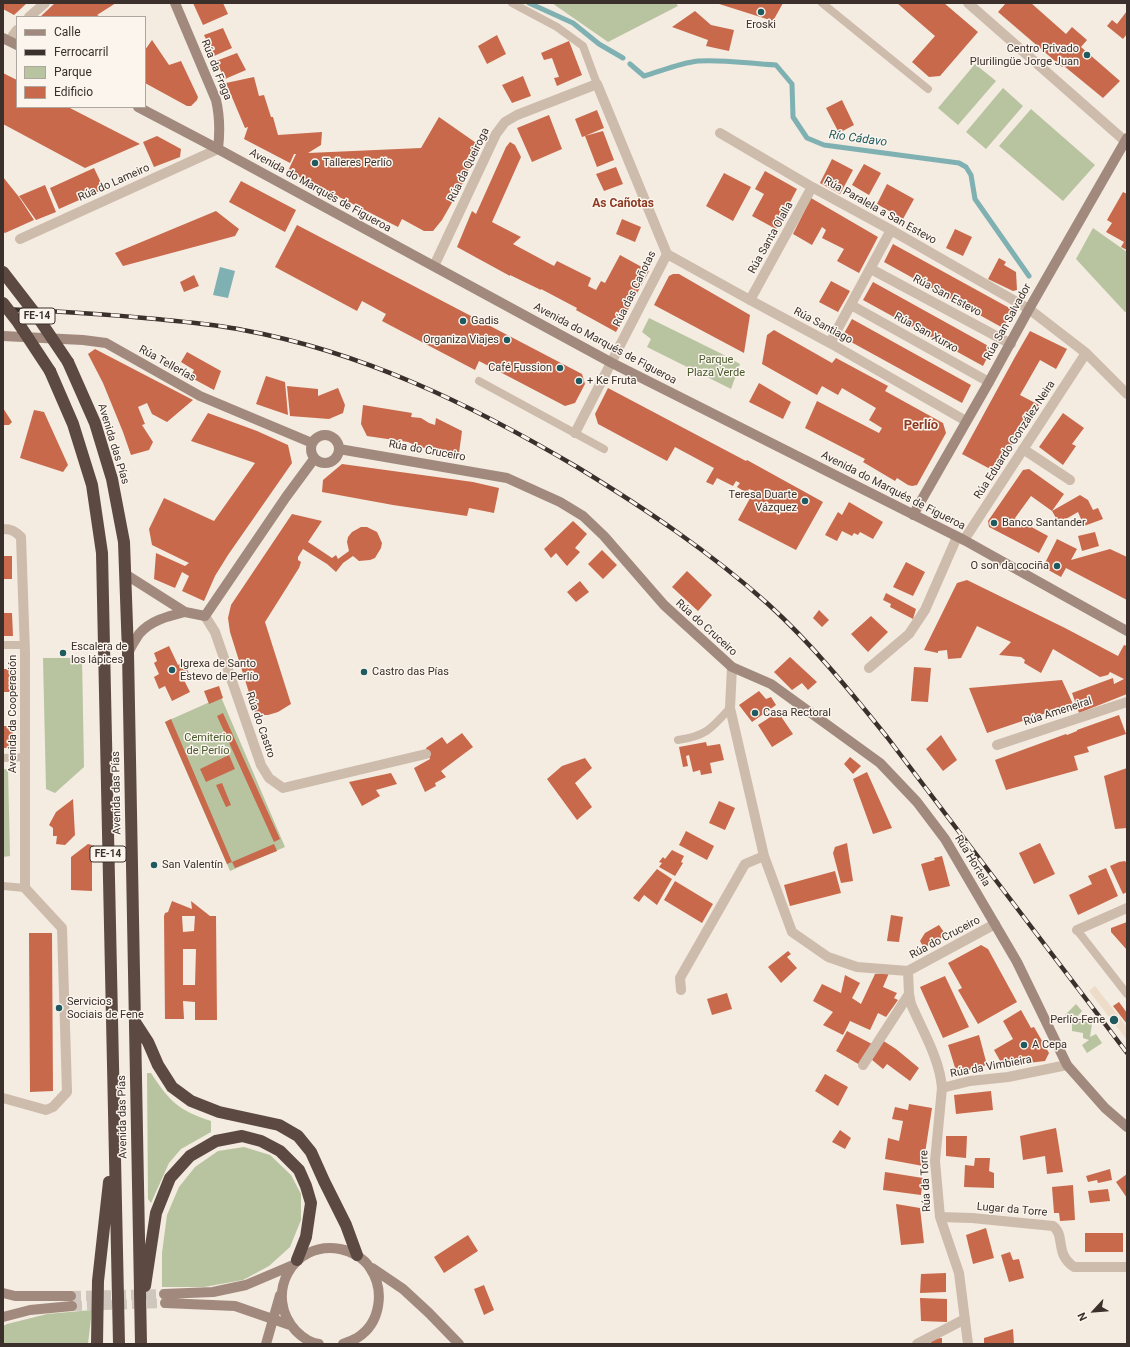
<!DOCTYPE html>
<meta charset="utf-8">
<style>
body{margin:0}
#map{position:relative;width:1130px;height:1347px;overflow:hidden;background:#f4ebe1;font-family:Roboto,sans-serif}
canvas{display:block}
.frame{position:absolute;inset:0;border:4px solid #3b302b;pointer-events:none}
.legend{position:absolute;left:16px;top:16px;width:130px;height:92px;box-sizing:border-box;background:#fbf5ee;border:1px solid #aea6a0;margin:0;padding:5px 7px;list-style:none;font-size:12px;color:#3b302b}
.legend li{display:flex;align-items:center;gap:8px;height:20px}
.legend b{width:20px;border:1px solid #aea6a0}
.north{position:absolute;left:1074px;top:1291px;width:40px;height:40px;-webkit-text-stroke:3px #fbf5ee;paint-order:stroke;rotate:244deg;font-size:11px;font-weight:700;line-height:16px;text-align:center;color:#3b302b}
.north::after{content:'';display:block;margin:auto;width:14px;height:18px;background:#3b302b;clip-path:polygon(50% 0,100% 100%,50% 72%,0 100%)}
</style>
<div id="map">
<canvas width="1130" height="1347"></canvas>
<div class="frame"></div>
<ul class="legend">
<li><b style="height:5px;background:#a18a7d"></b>Calle</li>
<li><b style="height:5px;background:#3b302b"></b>Ferrocarril</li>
<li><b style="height:11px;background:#b8c4a0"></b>Parque</li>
<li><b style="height:11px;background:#c8694b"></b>Edificio</li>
</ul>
<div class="north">N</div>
</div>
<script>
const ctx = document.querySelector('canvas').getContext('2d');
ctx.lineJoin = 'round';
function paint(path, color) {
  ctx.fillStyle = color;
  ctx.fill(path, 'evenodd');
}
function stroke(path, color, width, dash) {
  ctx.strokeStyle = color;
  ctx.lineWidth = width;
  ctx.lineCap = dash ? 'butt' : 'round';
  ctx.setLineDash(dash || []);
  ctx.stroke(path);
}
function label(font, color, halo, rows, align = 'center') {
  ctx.font = font + ' Roboto,sans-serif';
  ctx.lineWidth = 3;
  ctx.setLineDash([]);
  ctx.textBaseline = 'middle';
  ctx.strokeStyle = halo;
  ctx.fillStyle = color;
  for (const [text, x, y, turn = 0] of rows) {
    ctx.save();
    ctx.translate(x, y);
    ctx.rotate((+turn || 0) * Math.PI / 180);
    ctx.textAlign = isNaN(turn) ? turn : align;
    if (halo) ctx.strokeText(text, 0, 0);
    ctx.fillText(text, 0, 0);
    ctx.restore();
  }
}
paint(new Path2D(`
 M552,3H676L678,6L608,42Z
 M975,64L996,81L958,125L938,108Z
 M1003,88L1023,106L986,149L966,132Z
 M1031,109L1095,165L1063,201L999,146Z
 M1093,228L1127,252V311L1125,312L1076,259Z
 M649,318L722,354L740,364L731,389L647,347L651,339L642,332Z
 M43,658H82L84,767L55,793L46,789Z
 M221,697L285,847L230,871L165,722Z
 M3,769H8L10,856L3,857Z
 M1076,1004L1082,1011L1077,1017L1087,1019L1086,1022L1092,1024L1090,1037L1096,1034L1102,1043L1087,1053L1082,1045L1089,1040L1083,1038V1033L1072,1031V1022L1065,1015Z
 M147,1073H151C170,1102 178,1110 211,1121V1132L181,1149L169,1163L151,1203L148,1199Z
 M244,1147L270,1155L291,1175L301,1194V1220L290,1247L269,1266L243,1280L204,1287H162V1253L167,1215L179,1187L195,1167L218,1151Z
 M92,1310L88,1344H3V1326L7,1324L47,1314Z`), '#b8c4a0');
paint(new Path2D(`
 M1095,986L1127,1027V1040L1089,991Z`), '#ecdcc8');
paint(new Path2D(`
 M220,267L235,271L228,298L213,295Z`), '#7fb0b2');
stroke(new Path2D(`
 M529,3L573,23L599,44L623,58
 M630,64L644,76C661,71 680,63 698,61C724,59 750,64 776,65L792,84L793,117L807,138L824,145L959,163L966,167L971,175L975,199L1029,276`), '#7fb0b2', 5);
paint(new Path2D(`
 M3,3H27L14,15L3,9Z
 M55,3H116L97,15L101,17H40Z
 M193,3H223L228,14L203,25Z
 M716,3H783L773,21Z
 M897,3H944L978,32L940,76L929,77L912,62L935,36Z
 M1006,3H1031L1066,34L1072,27L1087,40L1081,47L1120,81L1103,98L1064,66L1062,67L998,12Z
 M695,11L711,25L734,30L729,51L706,46L708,40L672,27Z
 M1127,11V34L1123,39L1107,26L1112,20L1117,24Z
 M223,28L232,48L214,56L204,35Z
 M497,35L506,54L487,64L478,46Z
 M152,40L169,65L181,61L198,97L197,100L191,106H187L145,83V50Z
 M569,41L582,75L557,86L554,78L559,77L552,58L544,60L541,53Z
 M237,53L246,70L225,79L216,61Z
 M3,73L17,80V107H68L140,144L85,168L3,124Z
 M523,76L531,96L512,103L502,85Z
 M254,77L259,96L264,95L271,117H273L278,135L322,132L321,145L308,153L421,148L439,117L479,145L462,185L442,220L433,231H424L402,219L398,227L288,171L296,154H294L290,163L244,139L248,127L245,128L226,83Z
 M842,100L854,125L839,133L826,108Z
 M597,110L604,128L585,136L603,131L614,160L597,167L585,136L582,137L575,119Z
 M549,115L562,149L532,162L517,128Z
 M157,136L181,149L180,157L154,167L143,142Z
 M510,142L515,145L521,157L492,222L521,237L513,244L554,266L557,261L591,278L588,286L596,290L601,281L605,283L620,255L649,271L616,332L576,310L577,308L541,289V290L510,275V276L457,247L472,211L476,214L506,147Z
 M832,159L853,170L840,194L820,183Z
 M864,164L881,173L869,195L852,185Z
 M616,167L623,184L604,191L596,174Z
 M94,168L104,189L59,209L50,188Z
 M765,171L797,189L776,229L752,216L764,194L755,189Z
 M724,173L751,187L733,221L706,206Z
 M3,177L19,197L34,220L5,233L3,232Z
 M241,181L296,210L285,232L229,202Z
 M887,184L914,199L903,219L877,204Z
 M45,185L56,212L36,220L19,196Z
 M1123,192L1127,194V250L1121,247L1124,242L1106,232L1112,223L1107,220Z
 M811,198L878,237L859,273L837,261L844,249L822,238L826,230L822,227L812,245L793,234Z
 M216,211L239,229L235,236L123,266L115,253Z
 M622,219L641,227L635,242L616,234Z
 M297,225L582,374L585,384L575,403L565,406L479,361L475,370L382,321L386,314L362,301L357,311L275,267Z
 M955,229L972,237L963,256L946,248Z
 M893,244L1013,310L1003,328L884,262Z
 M999,258L1006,262L1004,265L1016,272L1017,290L1013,291L988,279Z
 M673,274H679L750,315L744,353L654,305L669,276Z
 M194,275L199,286L184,292L180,282Z
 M831,281L850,291L838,312L819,302Z
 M873,282L992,348L983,366L863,300Z
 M852,319L971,385L962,403L842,337Z
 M774,330L832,363L836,358L888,386L885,391L943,423L946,433L917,485L912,486L908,485L897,478L895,481L863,462L865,459L805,428L817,401L879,433L882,428L869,420L876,408L842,388L838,395L822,386L817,395L762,364L767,335Z
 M1030,331L1067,349L1056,369L1040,360L1020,395L1039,405L994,471L962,454L1015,357Z
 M95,349L193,400L167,422L152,414L147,403L138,407L145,424L142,425L153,442L149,450L131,455L123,432L103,383L88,354Z
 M187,352L221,371L214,390L190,377L194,370L181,362Z
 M266,376L285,382L288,415L256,404Z
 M759,383L791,402L783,419L749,402Z
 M287,386L318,389V396L338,388L345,405L343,413L329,419L290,416Z
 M608,388L746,461L747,460L823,502L796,550L738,520L754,491L749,489L747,493L737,487L740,483L736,481L733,486L717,478L713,485L706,482L714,468L675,447L667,461L598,424L595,414Z
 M363,405L412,413L411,417L421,418L429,423L435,425L436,418L462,431L459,453L419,447L408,442L367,436L361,424Z
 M3,408L12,422L9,425H3Z
 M34,410L44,412L68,465L63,472L20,458Z
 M208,413L257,431L288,445L292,463L228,555L215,576L204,601L182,591L189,576L182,572L175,588L154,579L156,553L185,566L189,563L152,545L149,529L164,498L214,521L255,463L191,441Z
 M1063,413L1084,428L1072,444L1076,446L1063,465L1039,447Z
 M342,464L473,482L499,488L494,513L469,508L467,516L393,505L322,492L323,480Z
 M1029,469L1064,494L1052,511L1080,495L1088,500L1093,510L1098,508L1103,519L1084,526L1078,512L1059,523L1052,511L1031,496L1015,518L1048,536L1039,553L989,527L988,521L1023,470Z
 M849,502L883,522L873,539L860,532L858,535L854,533L852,536L842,531L837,541L825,535L838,512L842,515Z
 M292,514L322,521L308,542L332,558L336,555L338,559L349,551L347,542L348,537L352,532L361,527H367L377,532L382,543L381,548L375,558L370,560L359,561L353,556L343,563L336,572L327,564L303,549L298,557V560L301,562L299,568L265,622L291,704L278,712L268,715H256L230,632L228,618L231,605Z
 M573,521L587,534L575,548L580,552L567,566L556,553L551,558L544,549Z
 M1095,532L1099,546L1082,551L1078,536Z
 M1057,539L1077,549L1071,560L1110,549L1127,557V600L1066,568L1061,577L1043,567Z
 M602,550L617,565L603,579L588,564Z
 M3,556H12V579H3Z
 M906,562L925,572L913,596L893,587Z
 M687,571L712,595L698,611L672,587Z
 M967,580L1065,628L1118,656L1124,645L1127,646V694L1079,713L1072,693L1113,678L1114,684L1124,679L1110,672L1108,675L1100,677L1053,649L1041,673L1024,663L1025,660L1021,657L999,655L1011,642L977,626L961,658L948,659L947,650L938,651V653L924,650L957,583Z
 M580,581L589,592L576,602L567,592Z
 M886,593L916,609L913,619L890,607L891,604L883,600Z
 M819,610L829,620L822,627L813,618Z
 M3,613H12L13,636H3Z
 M871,616L888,632L868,652L851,634Z
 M169,646L178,665L183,662L190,675L183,678L190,692L172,701L165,686L159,689L154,677L159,674L154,663L157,661L154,653Z
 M790,657L817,682L808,690L802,683L792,690L774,672Z
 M914,667L931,668L928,702L911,701Z
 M3,669H13V692H3Z
 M1062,680L1073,704L987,733L969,688Z
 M219,686L223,698L209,704L204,691Z
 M759,691L766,699L771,697L776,705L752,722L739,705Z
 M778,712L793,734L772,747L758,725Z
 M223,713L280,839L274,842L217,716Z
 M1119,715L1126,734L1087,747L1089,752L1074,756L1078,770L1006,790L995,760L1066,734L1067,735L1077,731V730Z
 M171,719L232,862L227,864L165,722Z
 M3,726H13V748H3Z
 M462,733L473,747L441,771L446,777L435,783L436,786L425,792L414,768L430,759L426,748L442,737L447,744Z
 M941,735L957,760L943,771L926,749Z
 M706,742L707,746L720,744L724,760L710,763L712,773L701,775L700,770L693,772L689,755L686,756L688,766L683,767L679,747Z
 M229,755L235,769L206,782L200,769Z
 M850,757L861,766L853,774L844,764Z
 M585,758L592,768L575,783L592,807L577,820L547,779L562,766Z
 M1127,768V828L1115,829L1104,776Z
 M867,772L892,828L873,834L853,779Z
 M391,773L397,784L376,790L380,796L362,806L349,782Z
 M222,783L231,805L226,807L216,785Z
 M73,799L75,835L65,845L56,844L57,836H53V828L49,825L56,812Z
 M719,801L735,808L725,830L709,823Z
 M686,831L714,846L707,860L679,845Z
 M847,843L853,881L841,883L833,853L835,847Z
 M1040,843L1055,874L1034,884L1019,853Z
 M88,844L92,845V891L71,890V857Z
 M274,844L277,851L235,868L232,862Z
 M672,850L684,856L681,862L683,863L675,876L659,867L662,863L659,862L663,857L665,859Z
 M942,856L950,886L929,891L921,864L935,860L934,858Z
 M1125,861L1127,864V892L1123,894L1110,866L1119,862Z
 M1106,868L1118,896L1078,915L1069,895L1092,884L1088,876Z
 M657,869L672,879L657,905L644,895L639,902L633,898Z
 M835,871L841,893L790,906L784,885Z
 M675,881L713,904L702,923L664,900Z
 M172,901L192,909L191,901L210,916H216L217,1020H195V1002L183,1001L184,1019H165L164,916L165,913L168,912ZM182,916H195L194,931L183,932ZM183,949H196L195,985H183Z
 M891,915L903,917L899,942L887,941Z
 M1127,922V950L1111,932V928Z
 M939,925L946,935L924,948L920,941L925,933Z
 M29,933H52L53,1091L30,1092Z
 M981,945L988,949L1017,1002L978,1024L958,990L962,988L948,963Z
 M788,951L791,954L787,957L797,968L781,983L768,967Z
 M889,973L883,987L897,993L894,998L898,1000L886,1017L878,1013L870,1030L850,1021L843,1035L823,1025L833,1012L813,1001L822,984L841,993L845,975L860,983L852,998L861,1004L875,974Z
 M945,976L969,1027L943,1038L920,987Z
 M727,993L732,1009L712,1015L707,999Z
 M1119,1002L1127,1013V1024L1113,1006Z
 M1021,1010L1031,1028L1034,1027L1049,1053L1045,1061L1003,1066L994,1050L1013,1039L1003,1021Z
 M847,1031L872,1044L860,1065L836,1051Z
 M979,1035L987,1065L957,1074L948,1045Z
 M882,1040L896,1049L919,1068L910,1081L887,1064L883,1069L871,1059Z
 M825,1074L848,1087L838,1106L815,1091Z
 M991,1091L993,1110L956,1114L954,1095Z
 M909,1104L932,1108L923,1166L885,1159L888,1138L899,1141L903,1121L892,1119L895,1107L908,1110Z
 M1056,1128L1063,1172L1047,1174L1045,1156L1023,1160L1020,1136Z
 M840,1130L851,1138L845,1149L832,1142Z
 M946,1136H967L966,1158L946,1156Z
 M975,1158H990L989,1171L994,1173V1188L964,1187L965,1165L974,1166Z
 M1110,1169L1112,1180L1098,1183L1097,1180L1088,1182L1086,1176Z
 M885,1172L923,1178L921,1195L883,1190Z
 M1127,1174V1198L1116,1182Z
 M1073,1185L1075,1220L1060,1221L1059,1213H1054L1052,1187Z
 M1108,1189L1110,1201L1090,1203L1088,1191Z
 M896,1204L920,1208L924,1243L901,1245Z
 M986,1228L994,1258L973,1264L966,1235Z
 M1085,1233H1123V1252H1085Z
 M468,1235L478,1251L444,1273L434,1257Z
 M1010,1252L1013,1260L1019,1259L1024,1278L1009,1282L1001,1255Z
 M946,1273V1292L920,1293L921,1274Z
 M484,1285L494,1310L484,1315L474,1289Z
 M920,1298L947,1299V1322L921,1321Z
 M1013,1329L1014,1344H984V1338Z
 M942,1338V1344H931V1339Z`), '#c8694b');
stroke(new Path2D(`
 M71,1296L164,1294
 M72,1306L165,1303`), '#cfc6bd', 10, [10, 5]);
stroke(new Path2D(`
 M512,3L557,27L583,46L597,84
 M822,3L928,89
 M479,381L604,449
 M3,645H25
 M678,740C706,736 711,729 730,708
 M3,758L26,757
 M3,886L25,888
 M1077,930L1127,994`), '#cdbbac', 8);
stroke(new Path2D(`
 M968,3L1125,141
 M29,17L45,3
 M9,41L17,30
 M720,133L812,187L891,230L1029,309L1086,353L1127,394
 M20,239L218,149
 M667,254L750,300L830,343L966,421
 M434,266L496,134L505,122L517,115L597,84L667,254L575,433
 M871,269L1011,344
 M750,300L812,187
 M851,305L989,382
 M830,343L891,230
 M1023,449L1070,480
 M3,529C11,529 15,531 21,537L25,653V888L62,928L67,1092L53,1107L46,1110L3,1098
 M964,540L1086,353
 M205,616L215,632L261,765L269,778L283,788L426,754
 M732,667L730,708L764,856L792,932L828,957L857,967L908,971L995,924
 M869,668L909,634L925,610L957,537
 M997,745L1127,702
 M1077,930L1127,908
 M908,971L909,994L911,1004C922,1030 940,1059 942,1088L935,1161L940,1217L959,1273L968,1344
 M681,990L680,978L745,864L764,856
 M863,1065L909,994
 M942,1088L970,1081L1008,1077L1067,1065
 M940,1217L972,1218L1053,1226C1066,1236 1054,1253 1074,1267H1127
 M917,1344L965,1319`), '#cdbbac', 10);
stroke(new Path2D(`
 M175,3L216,100C220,117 220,132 218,149
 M3,38L17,45
 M138,107L218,149L612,363L964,540L1127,631
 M3,336L83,340L106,343L200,396L312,443
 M311 449a14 14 0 1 1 28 0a14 14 0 1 1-28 0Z
 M339,449L507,478L560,502L583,516L604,536L664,605L732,667L771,684L880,763L917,802L945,839L1017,962L1067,1065L1105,1108L1127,1127
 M913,515L989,382L1029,309L1127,138
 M125,574L185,612L205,616L286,497L314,459
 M128,653C131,647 135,640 139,634C151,620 169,616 185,612
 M372,1268L403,1289L429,1313L459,1344
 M3,1293L15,1296H71
 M164,1294L213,1292L246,1285L293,1265
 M165,1303L235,1306L290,1325
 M3,1317L30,1310L72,1306
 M266,1344L280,1295
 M319,1344C311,1343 302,1337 296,1331C263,1296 292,1240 340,1249C351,1251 364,1258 370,1268C385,1290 381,1323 357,1338C353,1340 348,1342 343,1344`), '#a18a7d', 10);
stroke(new Path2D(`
 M68,362L95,423L112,479L124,542L128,653L141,1344
 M50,371L73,424L92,485L102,553L119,1344
 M135,1022L148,1042L158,1065L172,1087L191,1101L219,1112L279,1125L298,1136L311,1152L324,1181L346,1225L357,1255
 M145,1286L156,1213L170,1178L190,1156L216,1141L242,1136L261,1141L280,1151L299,1170L306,1186L311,1203L306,1237L297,1260
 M97,1344L98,1281L109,1182`), '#5c4a42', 12);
const rail = new Path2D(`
 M3,309C54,311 105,314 156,319C185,322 214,324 243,330C363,352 472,405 577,467C644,508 709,551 768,604C812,644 850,691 887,737L1127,1053`);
stroke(rail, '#3b302b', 4.5);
stroke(rail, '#fbf5ee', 3, [9]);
stroke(new Path2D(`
 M3,272L37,316L68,362
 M3,303L17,321L50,371`), '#5c4a42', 12);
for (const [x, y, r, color] of [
 [761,12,4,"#1f5a5e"],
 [1087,55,4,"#1f5a5e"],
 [315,163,4,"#1f5a5e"],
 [463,321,4,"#1f5a5e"],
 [507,340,4,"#1f5a5e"],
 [560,368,4,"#1f5a5e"],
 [579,381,4,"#1f5a5e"],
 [805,501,4,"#1f5a5e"],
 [994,523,4,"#1f5a5e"],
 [1057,566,4,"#1f5a5e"],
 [63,653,4,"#1f5a5e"],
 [172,670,4,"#1f5a5e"],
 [364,672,4,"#1f5a5e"],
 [755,713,4,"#1f5a5e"],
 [154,865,4,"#1f5a5e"],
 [59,1008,4,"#1f5a5e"],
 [1114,1020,5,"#1f5a5e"],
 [1024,1045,4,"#1f5a5e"]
]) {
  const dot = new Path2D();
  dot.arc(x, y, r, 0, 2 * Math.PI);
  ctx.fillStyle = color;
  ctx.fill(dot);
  stroke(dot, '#fbf5ee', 1.5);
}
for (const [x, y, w] of [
 [37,316,36],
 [108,854,36]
]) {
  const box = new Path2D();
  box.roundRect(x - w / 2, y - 8, w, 16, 3);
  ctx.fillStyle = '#fbf5ee';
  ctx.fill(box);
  stroke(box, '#3b302b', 1);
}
label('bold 10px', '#3b302b', null, [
 ["FE-14",37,316],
 ["FE-14",108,854]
]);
label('11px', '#3b302b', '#fbf5ee', [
 ["Eroski",761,25,"center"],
 ["Centro Privado",1079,49,"right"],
 ["Plurilingüe Jorge Juan",1079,62,"right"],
 ["Talleres Perlío",323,163],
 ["Gadis",471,321],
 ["Organiza Viajes",499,340,"right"],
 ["Café Fussion",552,368,"right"],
 ["+ Ke Fruta",587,381],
 ["Teresa Duarte",797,495,"right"],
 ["Vázquez",797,508,"right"],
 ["Banco Santander",1002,523],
 ["O son da cociña",1049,566,"right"],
 ["Escalera de",71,647],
 ["los lápices",71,660],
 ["Igrexa de Santo",180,664],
 ["Estevo de Perlío",180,677],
 ["Castro das Pías",372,672],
 ["Casa Rectoral",763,713],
 ["San Valentín",162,865],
 ["Servicios",67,1002],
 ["Sociais de Fene",67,1015],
 ["Perlío-Fene",1105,1020,"right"],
 ["A Cepa",1032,1045]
], 'left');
label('11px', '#3b302b', '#fbf5ee', [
 ["Rúa da Fraga",216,70,68],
 ["Rúa da Queiroga",469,165,-64],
 ["Rúa do Lameiro",114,183,-24],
 ["Avenida do Marqués de Figueroa",320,191,29],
 ["Rúa Paralela a San Estevo",880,211,29],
 ["Rúa Santa Olalla",771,238,-61],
 ["Rúa das Cañotas",635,289,-64],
 ["Rúa San Estevo",947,296,28],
 ["Rúa San Salvador",1008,322,-61],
 ["Rúa Santiago",823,326,28],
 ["Rúa San Xurxo",926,333,29],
 ["Avenida do Marqués de Figueroa",605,344,28],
 ["Rúa Tellerías",167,364,29],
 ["Rúa Eduardo González Neira",1015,440,-57],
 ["Avenida das Pías",113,444,73],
 ["Rúa do Cruceiro",427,451,10],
 ["Avenida do Marqués de Figueroa",893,491,27],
 ["Rúa do Cruceiro",706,628,42],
 ["Rúa Ameneiral",1058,712,-18],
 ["Avenida da Cooperación",13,714,-90],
 ["Rúa do Castro",260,725,71],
 ["Avenida das Pías",117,793,-91],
 ["Rúa Hortela",972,861,59],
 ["Rúa do Cruceiro",945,938,-28],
 ["Rúa da Vimbieira",991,1067,-10],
 ["Avenida das Pías",123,1117,-91],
 ["Rúa da Torre",926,1181,-93],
 ["Lugar da Torre",1012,1210,5]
]);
label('11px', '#4a5a2e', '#fbf5ee', [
 ["Parque",716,360],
 ["Plaza Verde",716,373],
 ["Cemiterio",208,738],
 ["de Perlío",208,751]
]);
label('italic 12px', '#1f5a5e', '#fbf5ee', [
 ["Río Cádavo",858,139,8]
]);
label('bold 12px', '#8c3b22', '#fbf5ee', [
 ["As Cañotas",623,204]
]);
label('bold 13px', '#8c3b22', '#fbf5ee', [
 ["Perlío",921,426]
]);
</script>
